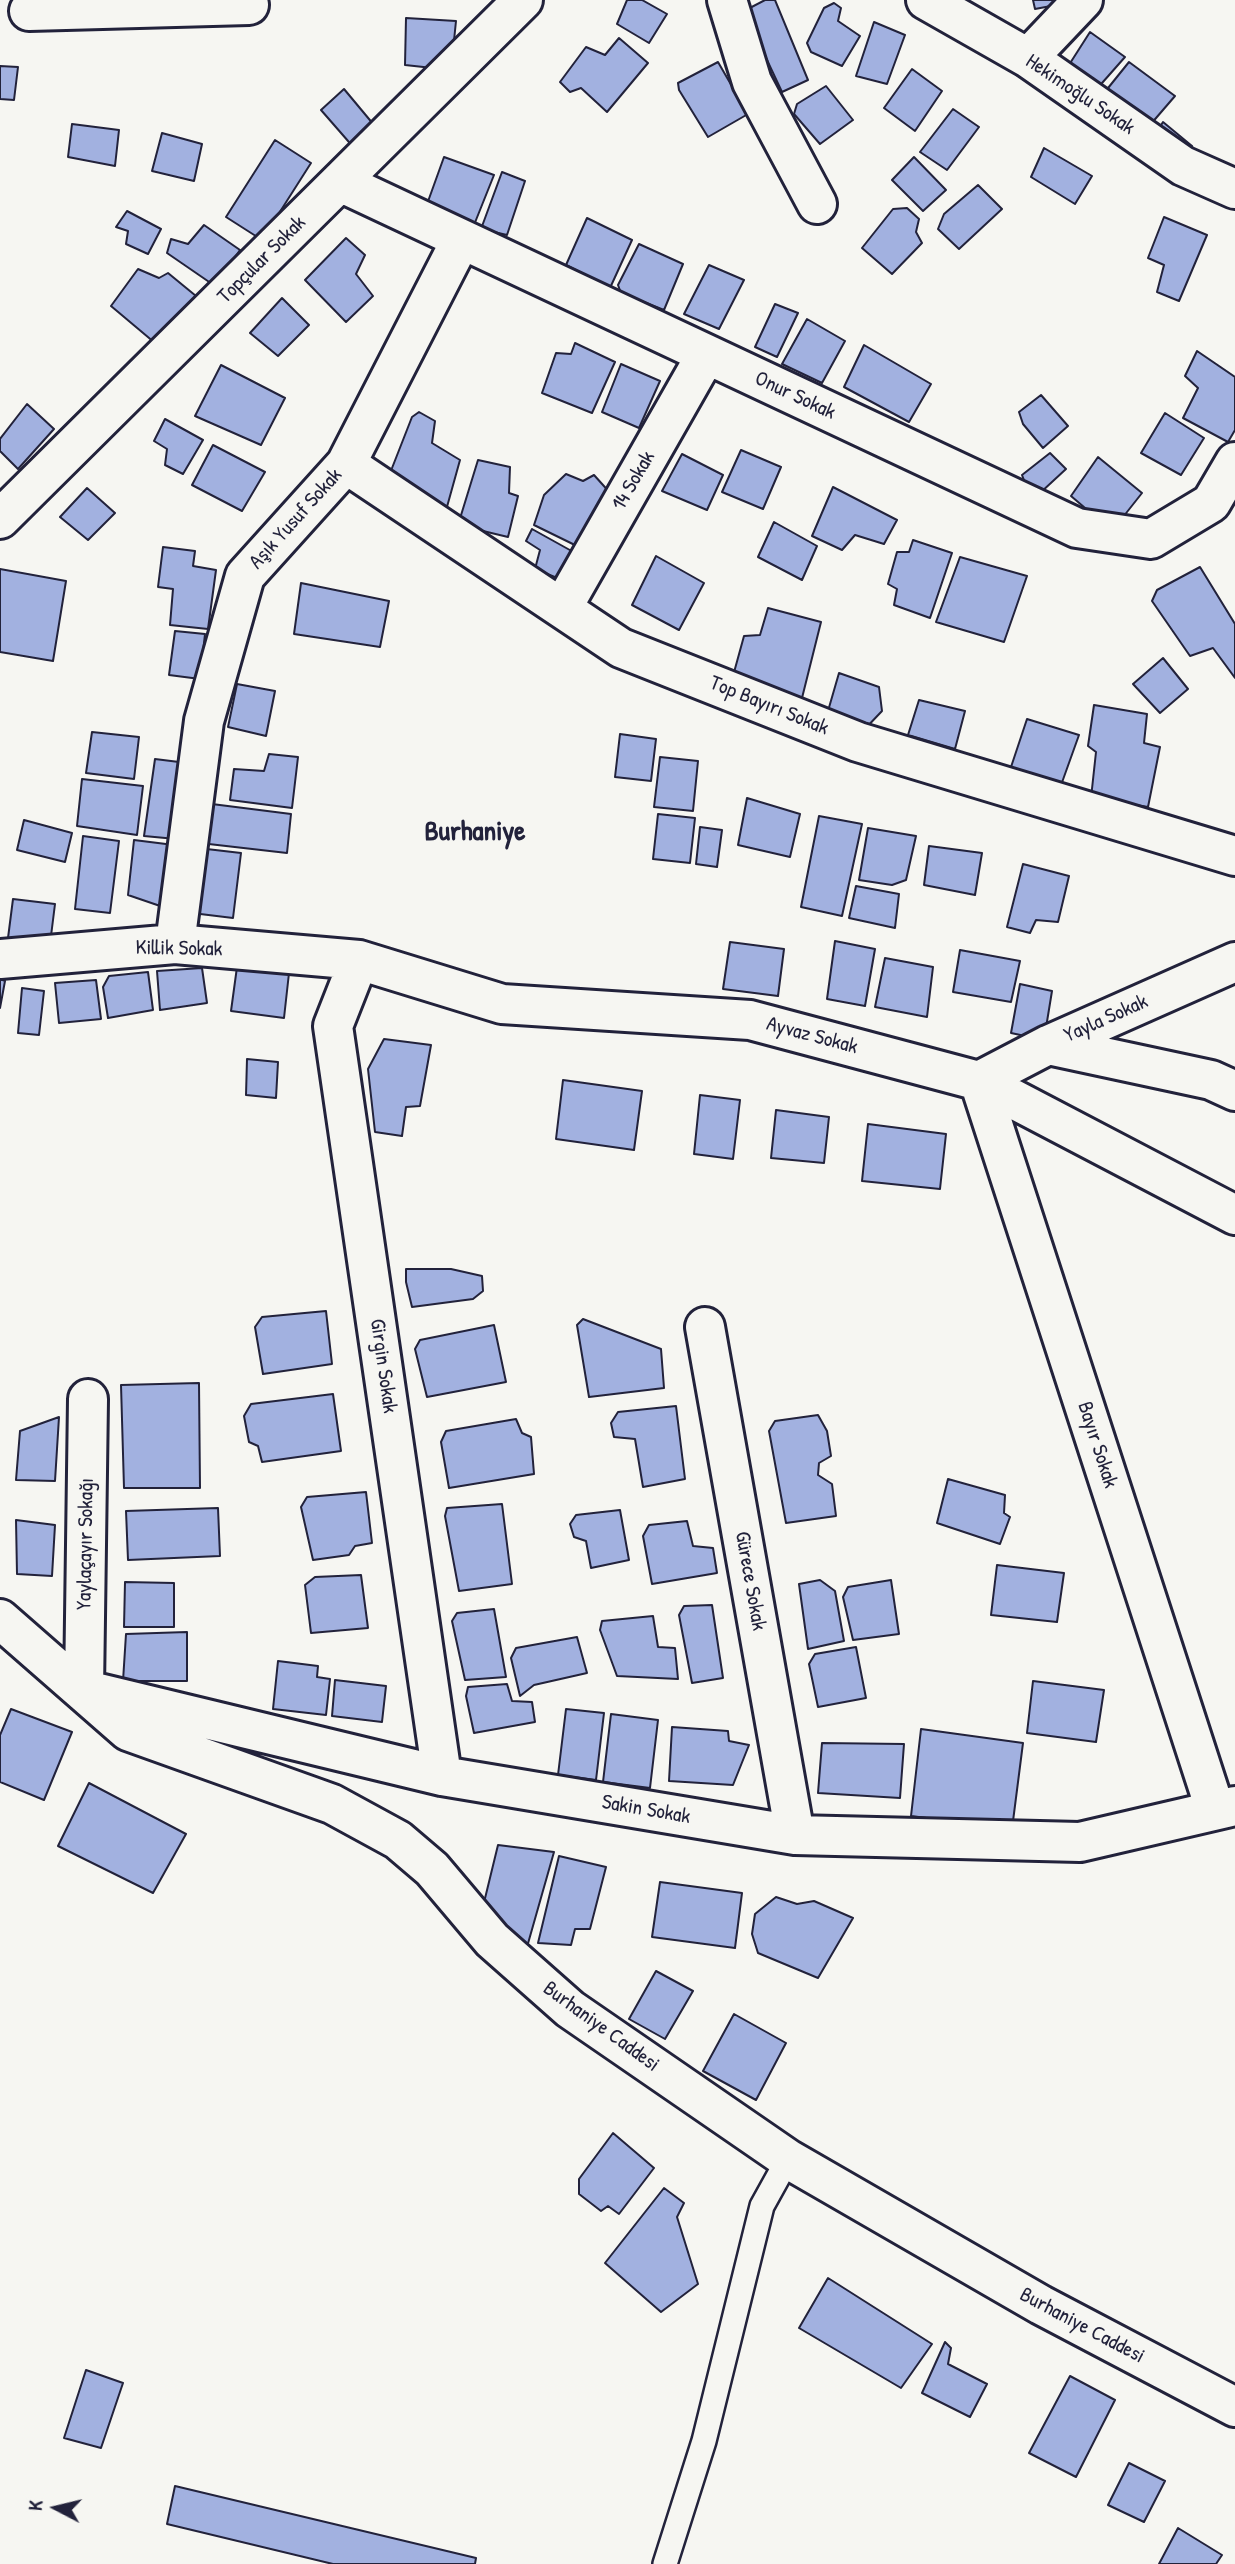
<!DOCTYPE html>
<meta charset="utf-8">
<style>
body{margin:0}
#map{position:relative;width:1235px;height:2564px;overflow:hidden;background:#f6f6f2;font-family:"Patrick Hand",sans-serif}
canvas{display:block}
.north{position:absolute;left:21px;top:2473px;width:70px;height:70px;-webkit-text-stroke:5px #f6f6f2;paint-order:stroke;rotate:277deg;font-size:19px;font-weight:700;line-height:28px;text-align:center;color:#22223b}
.north::after{content:'';display:block;margin:auto;width:24px;height:32px;background:#22223b;clip-path:polygon(50% 0,100% 100%,50% 72%,0 100%)}
</style>
<div id="map">
<canvas width="1235" height="2564"></canvas>
<div class="north">K</div>
</div>
<script>
const ctx = document.querySelector('canvas').getContext('2d');
ctx.lineJoin = 'round';
function paint(path, color) {
  ctx.fillStyle = color;
  ctx.fill(path, 'evenodd');
}
function stroke(path, color, width, dash) {
  ctx.strokeStyle = color;
  ctx.lineWidth = width;
  ctx.lineCap = dash ? 'butt' : 'round';
  ctx.setLineDash(dash || []);
  ctx.stroke(path);
}
function label(font, color, halo, rows, align = 'center') {
  ctx.font = font + ' "Patrick Hand",sans-serif';
  ctx.lineWidth = 7;
  ctx.setLineDash([]);
  ctx.textBaseline = 'middle';
  ctx.strokeStyle = halo;
  ctx.fillStyle = color;
  for (const [text, x, y, turn = 0] of rows) {
    ctx.save();
    ctx.translate(x, y);
    ctx.rotate((+turn || 0) * Math.PI / 180);
    ctx.textAlign = isNaN(turn) ? turn : align;
    if (halo) ctx.strokeText(text, 0, 0);
    ctx.fillText(text, 0, 0);
    ctx.restore();
  }
}
const building = new Path2D(`
 M627,0H642L667,14L649,43L617,24Z
 M765,0H775L808,80L782,92L744,11Z
 M1033,0H1071L1072,2L1035,9Z
 M834,3L841,8L838,21L860,36L842,66L811,52L807,43L824,8Z
 M406,18L456,21L451,70L405,65Z
 M874,22L905,35L887,84L856,76Z
 M1090,32L1125,57L1095,91L1067,68Z
 M619,38L648,63L607,112L581,88L570,92L560,82L586,47L605,55Z
 M718,62L748,114L708,137L679,90L678,83Z
 M1129,62L1175,96L1144,132L1100,98Z
 M0,66L18,67L14,100L0,99Z
 M912,69L942,91L915,131L884,108Z
 M826,86L853,120L820,144L794,114L797,104Z
 M344,89L379,131L355,149L321,110Z
 M953,109L979,127L947,170L920,152Z
 M1163,122L1192,146L1181,160L1153,138Z
 M72,124L119,130L115,166L68,157Z
 M162,133L202,144L194,181L152,171Z
 M275,140L311,163L262,240L226,217Z
 M1044,148L1092,176L1075,204L1031,177Z
 M444,157L494,175L474,225L426,207Z
 M914,157L946,190L923,211L892,180Z
 M502,172L525,181L507,235L481,229Z
 M978,185L1002,209L959,249L938,229L944,214Z
 M907,208L919,219L916,232L922,243L892,274L862,248L893,209Z
 M127,211L161,229L148,254L126,244L128,231L116,227Z
 M1164,217L1207,235L1179,301L1157,292L1164,265L1148,258Z
 M587,218L632,240L610,288L566,265Z
 M204,225L240,250L215,286L167,253L171,239L188,244Z
 M346,238L365,255L356,274L373,296L346,322L305,280Z
 M639,244L683,264L664,310L621,293L618,285Z
 M709,265L744,280L719,329L684,314Z
 M138,269L159,278L168,273L196,296L155,343L111,306Z
 M282,298L309,325L278,356L250,333Z
 M775,304L798,313L777,357L755,347Z
 M807,319L845,341L822,383L782,364Z
 M575,343L615,362L592,413L542,393L556,353L571,354Z
 M864,345L931,384L909,422L844,387Z
 M1197,351L1235,377V430L1228,442L1183,418L1198,388L1185,376Z
 M621,364L660,381L639,428L602,412Z
 M221,365L285,398L261,445L195,416Z
 M1041,395L1068,426L1043,448L1023,424L1019,412Z
 M27,404L54,429L18,469L0,451V439Z
 M419,412L435,421L432,443L460,460L445,514L385,486L412,417Z
 M1165,413L1204,438L1181,475L1141,453Z
 M165,419L203,440L183,474L165,465L167,449L154,441Z
 M213,445L265,472L242,511L192,485Z
 M741,450L781,467L763,509L722,492Z
 M1050,453L1066,469L1039,494L1027,488L1022,475Z
 M682,454L723,475L707,510L662,491Z
 M1098,457L1142,493L1112,531L1071,496Z
 M478,460L510,467L509,493L518,496L508,537L458,525Z
 M566,474L583,481L594,475L612,495L583,549L534,525L544,495Z
 M833,487L897,520L884,544L855,535L842,550L812,536Z
 M87,488L115,513L88,540L60,517Z
 M774,522L817,546L802,580L758,557Z
 M532,529L577,554L567,582L535,569L540,550L526,541Z
 M913,540L952,553L930,618L894,605L897,589L888,584L897,552H909Z
 M163,547L195,551L193,566L216,570L208,629L170,625L173,589L158,587Z
 M656,556L704,583L679,630L632,605Z
 M960,557L1027,576L1004,642L936,622Z
 M1200,567L1235,624V678L1213,648L1190,656L1152,601L1157,590Z
 M0,569L66,581L53,661L0,652Z
 M301,583L389,601L380,647L294,634Z
 M768,608L821,622L801,702L733,676L744,636L760,635Z
 M175,631L205,634L200,679L169,675Z
 M1163,658L1188,689L1160,713L1133,684Z
 M839,673L879,687L882,711L862,732L828,711Z
 M237,684L275,691L266,736L228,727Z
 M919,700L965,711L955,749L908,735Z
 M1094,705L1147,714L1144,743L1160,747L1148,807L1091,798L1096,752L1088,746Z
 M1027,719L1079,735L1060,788L1009,773Z
 M92,732L139,737L134,779L86,773Z
 M620,734L656,739L651,781L615,777Z
 M269,754L298,757L292,808L230,800L234,769L264,771Z
 M660,757L698,761L693,811L654,807Z
 M155,759L187,763L176,839L144,836Z
 M82,779L143,786L137,835L77,826Z
 M747,798L800,814L790,857L738,845Z
 M204,803L291,814L287,853L200,843Z
 M658,814L695,818L690,863L653,859Z
 M819,816L862,824L842,916L801,907Z
 M24,820L72,833L65,862L17,850Z
 M700,827L722,830L717,867L696,864Z
 M868,828L916,836L906,880L892,885L859,880Z
 M83,836L119,841L110,913L75,909Z
 M134,840L174,845L166,908L128,895Z
 M929,846L982,853L975,895L924,885Z
 M198,848L241,853L233,918L192,913Z
 M1023,864L1069,876L1058,922L1036,920L1030,933L1007,927Z
 M856,886L899,894L895,928L849,918Z
 M13,899L55,904L50,944L8,938Z
 M835,941L875,949L865,1006L827,999Z
 M730,942L784,949L778,996L723,989Z
 M960,950L1020,961L1011,1002L953,992Z
 M885,958L933,967L927,1017L875,1007Z
 M237,967L289,973L284,1018L231,1011Z
 M202,968L207,1003L160,1010L157,971Z
 M148,972L153,1010L108,1018L103,987L109,976Z
 M0,979L5,981L0,1008Z
 M96,980L101,1019L59,1023L55,983Z
 M1020,984L1052,991L1044,1040L1011,1033Z
 M22,988L44,991L39,1035L18,1033Z
 M384,1039L431,1045L420,1106L406,1107L402,1136L375,1132L368,1069Z
 M247,1059L278,1062L276,1098L246,1095Z
 M563,1080L642,1091L634,1150L556,1139Z
 M700,1095L740,1100L733,1159L694,1154Z
 M776,1110L829,1117L824,1163L771,1158Z
 M868,1124L946,1134L940,1189L862,1181Z
 M406,1269H451L482,1276L483,1291L473,1299L412,1307L406,1282Z
 M326,1311L332,1364L263,1374L255,1327L262,1317Z
 M583,1319L661,1349L664,1388L589,1397L577,1325Z
 M494,1325L506,1382L427,1397L415,1349L420,1340Z
 M199,1383L200,1488H124L121,1385Z
 M333,1394L341,1451L262,1462L258,1446L249,1442L244,1416L251,1404Z
 M676,1406L685,1479L643,1487L635,1439L614,1437L611,1423L618,1412Z
 M818,1415L827,1431L831,1456L819,1463L818,1475L832,1484L836,1516L786,1523L769,1431L775,1421Z
 M59,1417L55,1481L16,1480L20,1431Z
 M516,1419L522,1433L531,1437L534,1474L449,1488L441,1442L446,1431Z
 M948,1479L1005,1495L1004,1513L1010,1517L1000,1544L937,1523Z
 M366,1492L372,1543L355,1546L349,1555L313,1560L301,1507L307,1497Z
 M502,1504L512,1584L459,1591L445,1516L447,1508Z
 M218,1508L220,1556L128,1560L126,1511Z
 M620,1510L629,1560L591,1568L586,1541L574,1537L570,1524L576,1515Z
 M16,1520L55,1525L52,1576L17,1574Z
 M687,1521L693,1546L713,1548L717,1573L652,1584L643,1536L649,1525Z
 M997,1565L1064,1573L1057,1622L991,1615Z
 M361,1575L368,1628L311,1633L305,1585L315,1577Z
 M820,1580L835,1591L844,1641L808,1649L799,1584Z
 M891,1580L899,1634L853,1640L843,1597L848,1587Z
 M125,1582L174,1583V1627H124Z
 M712,1605L723,1678L692,1683L679,1615L684,1606Z
 M494,1609L506,1677L465,1680L452,1621L457,1613Z
 M653,1616L658,1647L675,1648L678,1679L617,1676L600,1630L602,1621Z
 M187,1632V1681H123L126,1634Z
 M577,1637L587,1673L534,1685L520,1696L511,1658L516,1648Z
 M856,1647L866,1698L818,1707L809,1664L815,1654Z
 M278,1661L318,1666L317,1677L330,1679L326,1715L273,1709Z
 M335,1680L386,1686L382,1722L332,1716Z
 M1033,1681L1104,1690L1096,1742L1027,1733Z
 M507,1684L512,1701L532,1702L535,1722L474,1733L466,1696L468,1687Z
 M11,1709L72,1732L44,1800L0,1782V1735Z
 M566,1709L604,1713L596,1780L558,1775Z
 M611,1714L658,1720L650,1788L603,1782Z
 M672,1727L728,1731L729,1741L749,1745L733,1785L669,1781Z
 M921,1729L1023,1743L1012,1829L911,1816Z
 M822,1743L904,1744L900,1798L818,1793Z
 M89,1783L186,1834L153,1893L58,1846Z
 M498,1845L554,1852L525,1954L479,1923Z
 M559,1856L606,1867L590,1929H575L571,1945L538,1943Z
 M660,1882L742,1893L735,1948L652,1937Z
 M776,1897L797,1904L814,1901L853,1918L818,1978L758,1953L752,1934L755,1914Z
 M656,1971L693,1991L665,2039L629,2019Z
 M734,2014L786,2043L756,2100L703,2071Z
 M613,2133L654,2168L619,2214L608,2206L601,2211L579,2194V2179Z
 M664,2188L684,2203L677,2217L698,2284L661,2312L605,2263Z
 M828,2278L932,2344L901,2388L799,2328Z
 M945,2342L951,2348L948,2364L987,2384L970,2417L922,2393Z
 M86,2370L123,2383L101,2448L64,2438Z
 M1070,2376L1115,2400L1076,2477L1029,2453Z
 M1129,2463L1165,2481L1144,2522L1108,2505Z
 M175,2486L476,2558L475,2564H333L167,2524Z
 M1178,2528L1222,2555L1216,2564H1159Z`);
paint(building, '#a2b1e0');
stroke(building, '#22223b', 2);
const service = new Path2D(`
 M665,2564L704,2441L762,2206L788,2159`);
const minor = new Path2D(`
 M727,0L752,82L817,204
 M926,0L1028,58L1183,166L1235,189
 M29,11L249,5L248,0
 M1028,58L1083,0
 M340,182L1077,528L1151,539L1211,503L1235,462
 M346,464L621,648L858,742L1235,856
 M0,519L523,0
 M562,608L706,355
 M175,944L204,721L245,576L346,464L461,240
 M0,959L175,944L359,960L502,1004L750,1020L979,1081L1235,1215
 M359,960L333,1026L442,1776
 M1048,1045L1211,1080L1235,1091
 M705,1327L795,1835
 M0,1619L128,1731L332,1804L398,1840L432,1869L492,1940L570,2009L788,2159L1041,2305L1235,2407
 M84,1690L88,1399
 M86,1690L442,1776L795,1835L1080,1842L1235,1806
 M1215,1809L979,1081L1048,1045L1235,962`);
stroke(service, '#22223b', 28);
stroke(minor, '#22223b', 44);
stroke(service, '#f6f6f2', 23);
stroke(minor, '#f6f6f2', 38);
label('21px', '#22223b', '#f6f6f2', [
 ["Hekimoğlu Sokak",1080,95,34],
 ["Topçular Sokak",262,260,-45],
 ["Onur Sokak",795,396,25],
 ["14 Sokak",634,481,-60],
 ["Aşık Yusuf Sokak",296,519,-48],
 ["Top Bayırı Sokak",769,706,22],
 ["Killik Sokak",179,949,1],
 ["Yayla Sokak",1106,1019,-24],
 ["Ayvaz Sokak",812,1036,15],
 ["Girgin Sokak",383,1366,82],
 ["Bayır Sokak",1097,1445,72],
 ["Yaylaçayır Sokağı",86,1544,-89],
 ["Gürece Sokak",750,1581,80],
 ["Sakin Sokak",646,1810,10],
 ["Burhaniye Caddesi",601,2027,36],
 ["Burhaniye Caddesi",1082,2326,28]
]);
label('bold 28px', '#22223b', '#f6f6f2', [
 ["Burhaniye",475,833]
]);
</script>
